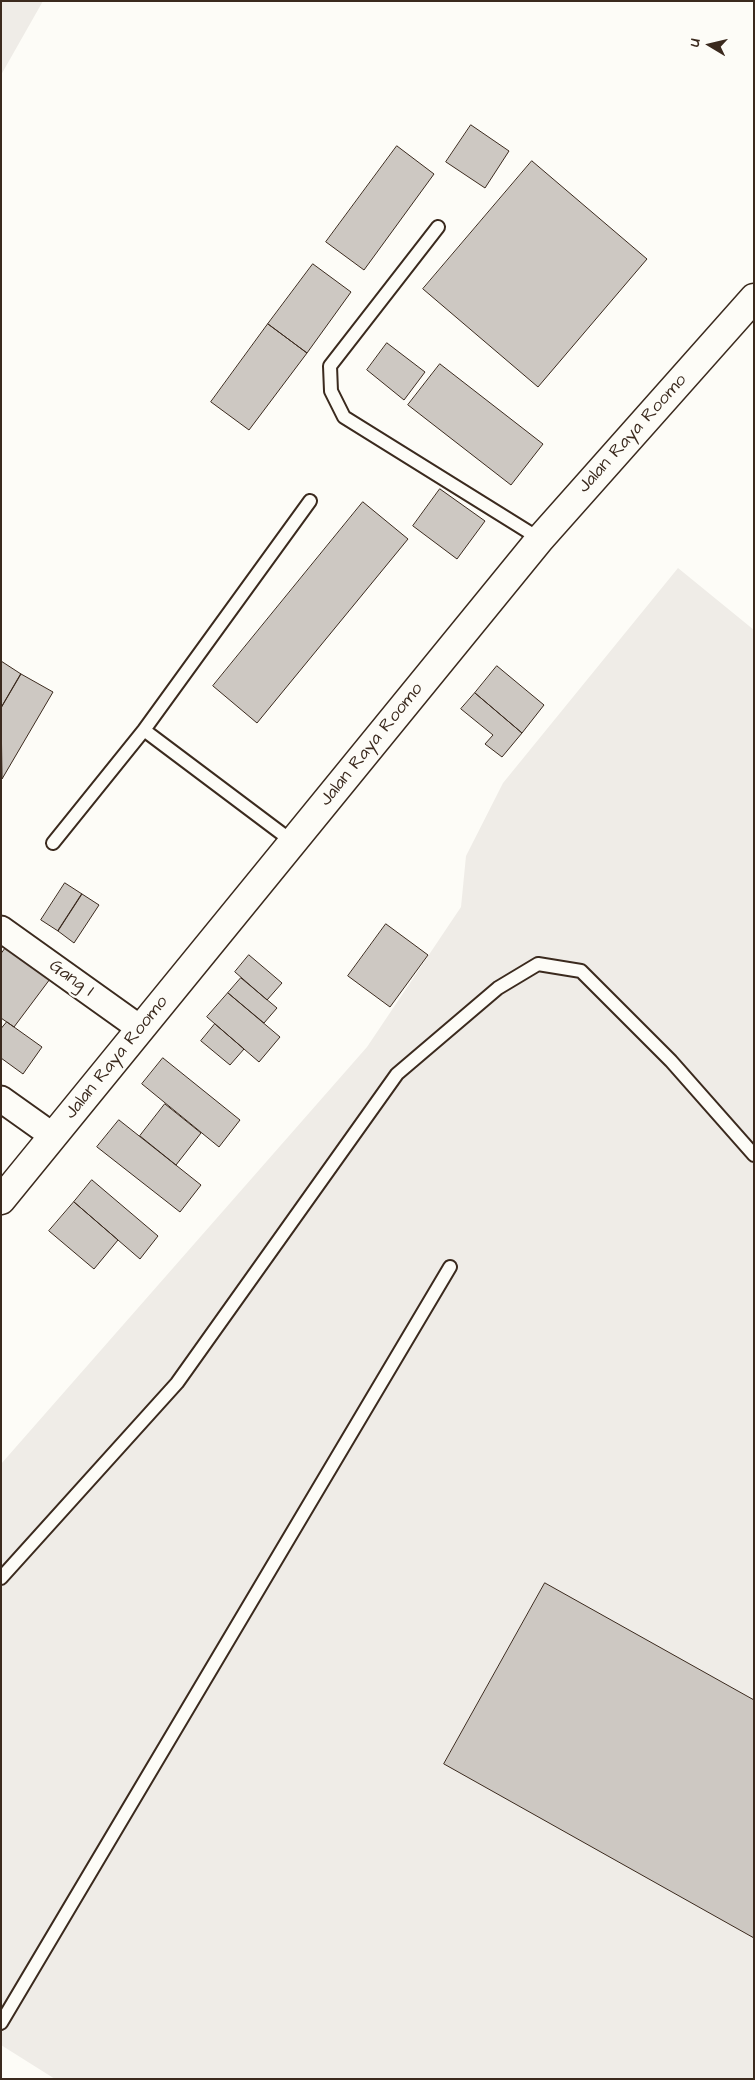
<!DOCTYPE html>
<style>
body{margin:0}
#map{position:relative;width:755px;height:2080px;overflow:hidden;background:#fdfcf7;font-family:"Architects Daughter",sans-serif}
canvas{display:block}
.frame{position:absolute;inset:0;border:2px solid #3b2a1e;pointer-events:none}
.north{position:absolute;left:685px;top:20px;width:50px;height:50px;-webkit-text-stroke:4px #fdfcf7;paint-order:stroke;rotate:279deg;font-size:14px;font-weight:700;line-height:20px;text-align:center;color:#3b2a1e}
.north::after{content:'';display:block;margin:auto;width:18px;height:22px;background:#3b2a1e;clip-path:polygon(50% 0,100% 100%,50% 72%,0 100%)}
</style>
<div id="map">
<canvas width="755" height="2080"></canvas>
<div class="frame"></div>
<div class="north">U</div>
</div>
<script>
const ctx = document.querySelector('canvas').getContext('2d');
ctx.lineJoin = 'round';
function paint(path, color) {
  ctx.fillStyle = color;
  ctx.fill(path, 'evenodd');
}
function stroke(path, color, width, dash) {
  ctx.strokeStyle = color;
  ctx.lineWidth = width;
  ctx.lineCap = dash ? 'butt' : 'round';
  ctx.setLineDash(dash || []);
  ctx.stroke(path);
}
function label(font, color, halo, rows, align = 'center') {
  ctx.font = font + ' "Architects Daughter",sans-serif';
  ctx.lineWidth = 4.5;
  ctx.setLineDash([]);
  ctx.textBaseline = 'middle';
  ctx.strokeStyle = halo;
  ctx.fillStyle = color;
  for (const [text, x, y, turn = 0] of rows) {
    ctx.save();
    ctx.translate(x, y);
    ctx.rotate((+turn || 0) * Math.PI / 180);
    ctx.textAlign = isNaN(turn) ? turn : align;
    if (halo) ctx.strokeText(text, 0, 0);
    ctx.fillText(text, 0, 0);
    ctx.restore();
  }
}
paint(new Path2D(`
 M1,1H43L1,75Z
 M678,568L754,630V2079H55L1,2045V1464L367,1047L461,907L466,856L503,783Z`), '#efece7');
const building = new Path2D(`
 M471,125L509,151L485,188L446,162Z
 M397,146L434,174L364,270L326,242Z
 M532,161L647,259L538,387L423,289Z
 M313,264L351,292L307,353L268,324Z
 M268,324L307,353L249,430L211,402Z
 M387,343L425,372L404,400L367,370Z
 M440,364L543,444L511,485L408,405Z
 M440,489L485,521L457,559L413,526Z
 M363,502L408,539L257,723L213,686Z
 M1,661L21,674L1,708Z
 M497,666L544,705L522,733L475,693Z
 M21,674L53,692L2,779L1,708Z
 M475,693L522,733L502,757L485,744L493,735L461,709Z
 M65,883L82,894L58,931L41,920Z
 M82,894L99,905L74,943L58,931Z
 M386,924L428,955L390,1007L348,976Z
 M12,939L56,971L14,1027L1,1018V954Z
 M249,955L282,983L267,1000L235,972Z
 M241,978L277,1008L264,1023L228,993Z
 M228,993L280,1037L259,1062L207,1017Z
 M7,1022L42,1047L23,1074L1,1058V1029Z
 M215,1024L244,1049L230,1065L201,1041Z
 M163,1058L240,1120L219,1147L142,1084Z
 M165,1104L201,1133L176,1165L140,1136Z
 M119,1120L201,1185L180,1212L97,1147Z
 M92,1180L158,1236L140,1259L74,1202Z
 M74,1202L118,1240L94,1269L49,1231Z
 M545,1583L754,1700V1938L444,1764Z`);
paint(building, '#cdc8c2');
stroke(building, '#3b2a1e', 1);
const service = new Path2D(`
 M438,227L330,366L331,391L344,417L540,539
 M144,730L293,842
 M53,843L144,730L310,501
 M1,1578L177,1383L397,1074L498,988L538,964L581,971L671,1061L754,1155
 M1,2023L450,1267`);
const minor = new Path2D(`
 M1,929L141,1029
 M1,1099L53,1136`);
const trunk = new Path2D(`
 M1,1200L540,539L754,298`);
stroke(service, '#3b2a1e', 16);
stroke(minor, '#3b2a1e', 29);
stroke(trunk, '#3b2a1e', 31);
stroke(service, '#fdfcf7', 12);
stroke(minor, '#fdfcf7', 25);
stroke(trunk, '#fdfcf7', 28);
label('18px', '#3b2a1e', '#fdfcf7', [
 ["Jalan Raya Roomo",633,434,-48],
 ["Jalan Raya Roomo",372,745,-51],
 ["Gang I",71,979,36],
 ["Jalan Raya Roomo",117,1058,-51]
]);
</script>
